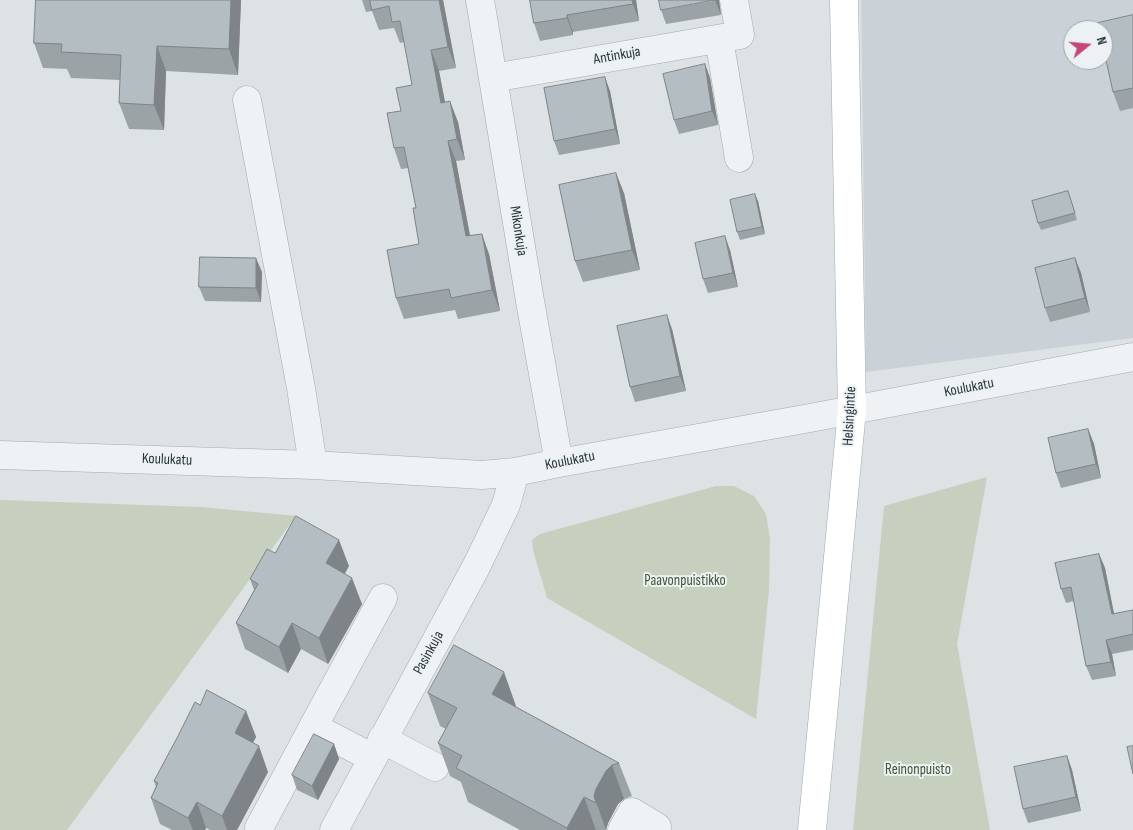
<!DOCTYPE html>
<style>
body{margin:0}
#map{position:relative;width:1133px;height:830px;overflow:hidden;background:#dde2e5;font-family:"Sofia Sans Condensed",sans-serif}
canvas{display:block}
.north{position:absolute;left:1063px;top:20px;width:50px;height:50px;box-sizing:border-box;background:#ecf1f3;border:1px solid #9ea5a9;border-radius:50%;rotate:73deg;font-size:14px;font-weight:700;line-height:20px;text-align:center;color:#28333b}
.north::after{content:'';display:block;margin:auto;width:18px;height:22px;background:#c24a7a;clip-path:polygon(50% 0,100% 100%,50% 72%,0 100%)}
</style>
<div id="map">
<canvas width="1133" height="830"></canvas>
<div class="north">N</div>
</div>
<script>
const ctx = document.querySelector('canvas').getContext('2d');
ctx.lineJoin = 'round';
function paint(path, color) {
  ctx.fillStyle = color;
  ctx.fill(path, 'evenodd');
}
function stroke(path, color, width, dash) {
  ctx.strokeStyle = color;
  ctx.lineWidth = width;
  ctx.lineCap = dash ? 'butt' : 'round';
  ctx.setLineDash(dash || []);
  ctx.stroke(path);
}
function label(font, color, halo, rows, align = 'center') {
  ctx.font = font + ' "Sofia Sans Condensed",sans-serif';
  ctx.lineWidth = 4;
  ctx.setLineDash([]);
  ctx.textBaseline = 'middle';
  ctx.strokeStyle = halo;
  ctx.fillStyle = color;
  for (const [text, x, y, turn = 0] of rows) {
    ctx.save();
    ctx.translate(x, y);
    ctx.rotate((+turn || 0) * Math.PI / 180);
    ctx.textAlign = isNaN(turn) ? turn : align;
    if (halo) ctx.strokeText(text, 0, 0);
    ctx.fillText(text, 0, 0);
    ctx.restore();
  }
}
paint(new Path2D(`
 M861,0H1133V338L866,372ZM1073,30H1103V60H1073Z`), '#cbd2d7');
paint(new Path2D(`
 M987,477L957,644L990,830H853L884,506Z
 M716,486H734L754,496L766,514L770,539L769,590L756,719L547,598L533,550L532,540L540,534Z
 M0,500L201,507L296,516L67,830H0Z`), '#c7cfbe');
const minor = new Path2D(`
 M480,0L530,301L559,463
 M719,39L739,158
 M493,78L740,35L734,0
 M247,100L301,388L313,465
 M0,455L313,465L482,475L515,472L559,463L810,418L1133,357
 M382,739L435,767
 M373,758L313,727L383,598
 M259,828L313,727
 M334,830L476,567L506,505L515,472
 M622,830L632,812L657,827`);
const major = new Path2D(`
 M812,830L852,410L844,0`);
stroke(minor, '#a3aaaf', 29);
stroke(major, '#9da9b0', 29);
stroke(minor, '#eff2f4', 28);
stroke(major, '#fff', 28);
paint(new Path2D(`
 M36,0H241L238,75L166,71L164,130L129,129L119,103L120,80L71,78L67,69L43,68L34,43Z
 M362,0H443L456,68L439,71L445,102L458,122L465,160L456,161L470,236L489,254L500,311L458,319L455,310L404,319L396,298L419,244L416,208L408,168L401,169L394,148L401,111L412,85L404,42L400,43L394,28L379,30L372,11L366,12Z
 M530,0H636L639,21L573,32V35L540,41L534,23Z
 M719,0L721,15L666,24L661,10Z
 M1133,15V108L1120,111L1113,92Z
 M705,64L710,78L718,125L679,134L674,120Z
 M610,91L620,144L559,155L554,141Z
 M1068,191L1077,220L1041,230L1038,223Z
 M624,193L640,270L583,282L575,261Z
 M758,201L765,234L740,240L737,232Z
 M730,250L738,287L708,293L703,279Z
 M1075,258L1081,273L1090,312L1050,322L1045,308Z
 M262,272L261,302L205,301L199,287Z
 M672,329L686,391L635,402L630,387Z
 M1088,429L1094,444L1101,478L1061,488L1056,473Z
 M275,553L349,566L345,573L362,604L328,664L301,649L288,673L245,649L236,623L254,590L250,579Z
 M1099,554L1105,568L1114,614L1133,610V650L1112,654L1116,676L1092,680L1086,666L1074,601L1066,603L1061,589Z
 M428,693L516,706V707L619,763L632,796L624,799L618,804L608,823L606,830H520L468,802L461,782L450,776L438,743L446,729L440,726Z
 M200,705L246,711L256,737L253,743L268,772L237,830H210L206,828L205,830H172L160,824L151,798L156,787L154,781Z
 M334,744L339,759L318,800L297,790L292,775Z
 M1067,756L1072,770L1081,811L1028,823L1023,809Z`), '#9ba3a7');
paint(new Path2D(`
 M231,0H241L238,75L229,49Z
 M439,0H443L456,68L448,47Z
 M632,0H636L639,21L633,4Z
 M715,0H719L721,15Z
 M567,15L573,32V35L567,18Z
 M157,46L166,71L164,130L154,105Z
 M431,50L439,71L449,123L441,103Z
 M705,64L710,78L718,125L712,111Z
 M605,77L610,91L620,144L615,129Z
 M450,101L458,122L465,160L457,139Z
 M448,141L456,161L474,257L466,236Z
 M616,173L624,193L640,270L632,250Z
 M755,194L758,201L765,234L762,227Z
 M482,234L489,254L500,311L492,290Z
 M725,236L730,250L738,287L733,273Z
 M256,258L262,272L261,302L256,288Z
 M1075,258L1081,273L1090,312L1085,298Z
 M667,315L672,329L686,391L680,376Z
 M1088,429L1094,444L1101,478L1096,464Z
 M339,540L349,566L336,589L326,563Z
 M1099,554L1105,568L1117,629L1112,614Z
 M352,578L362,604L328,664L319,638Z
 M292,623L301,649L288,673L279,647Z
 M1106,640L1112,654L1116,676L1111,662Z
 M504,672L516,706L504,728L492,694Z
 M246,711L256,737L244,759L235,733Z
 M334,744L339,759L318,800L312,786Z
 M259,746L268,772L237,830H227L222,816Z
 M1067,756L1072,770L1081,811L1076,797Z
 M612,765L624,799L618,804L608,823L606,830L594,796L596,789L606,771Z
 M584,797L596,830H567V828Z
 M197,802L206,828L205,830H193L188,818Z`), '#7e8488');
const building = new Path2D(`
 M36,0H231L229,49L157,46L154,105L119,103L121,55L61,52L62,44L34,43Z
 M370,0H439L448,47L431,50L441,103L450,101L457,139L448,141L466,236L482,234L492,290L451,298L449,289L396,298L387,250L419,244L413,208H416L404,147L394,148L387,113L401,111L396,88L412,85L400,21L392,22L389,6L372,10Z
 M530,0H632L633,4L567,15V18L534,23Z
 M659,0H715L661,10Z
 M1133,15V88L1113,92L1103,46V30H1099L1098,23Z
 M705,64L712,111L674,120L663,74Z
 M605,77L615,129L554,141L544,88Z
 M616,173L632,250L575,261L559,185Z
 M1068,191L1075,213L1038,223L1032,201Z
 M755,194L762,227L737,232L730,200Z
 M725,236L733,273L703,279L695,243Z
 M200,257L256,258V288L199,287Z
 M1075,258L1085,298L1045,308L1035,268Z
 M667,315L680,376L630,387L617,326Z
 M1088,429L1096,464L1056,473L1048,438Z
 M296,516L339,540L326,563L352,578L319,638L292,623L279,647L236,623L258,584L250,579L267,549L275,553Z
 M1099,554L1112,614L1133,610V634L1106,640L1111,662L1086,666L1071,587L1061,589L1055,563Z
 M454,645L504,672L492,694L619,763L612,765L606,771L596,789L594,796L596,803L584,797L567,828L456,768L462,756L438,743L457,708L428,693Z
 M207,690L246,711L235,733L259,746L222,816L197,802L188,818L151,798L158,783L154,781L178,736L195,702L200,705Z
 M314,734L334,744L312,786L292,775Z
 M1133,746V774L1127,747Z
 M1067,756L1076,797L1023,809L1014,767Z`);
paint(building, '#b4bdc2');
stroke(building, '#7e8488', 1);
label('15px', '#28333b', '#ecf1f3', [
 ["Antinkuja",617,56,-10],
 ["Mikonkuja",518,231,81],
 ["Koulukatu",969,388,-11],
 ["Helsingintie",850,416,-87],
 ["Koulukatu",167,460,2],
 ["Koulukatu",570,461,-11],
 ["Pasinkuja",429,653,-61]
]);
label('15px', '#445536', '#ecf1f3', [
 ["Paavonpuistikko",685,581],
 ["Reinonpuisto",918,770]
]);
</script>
